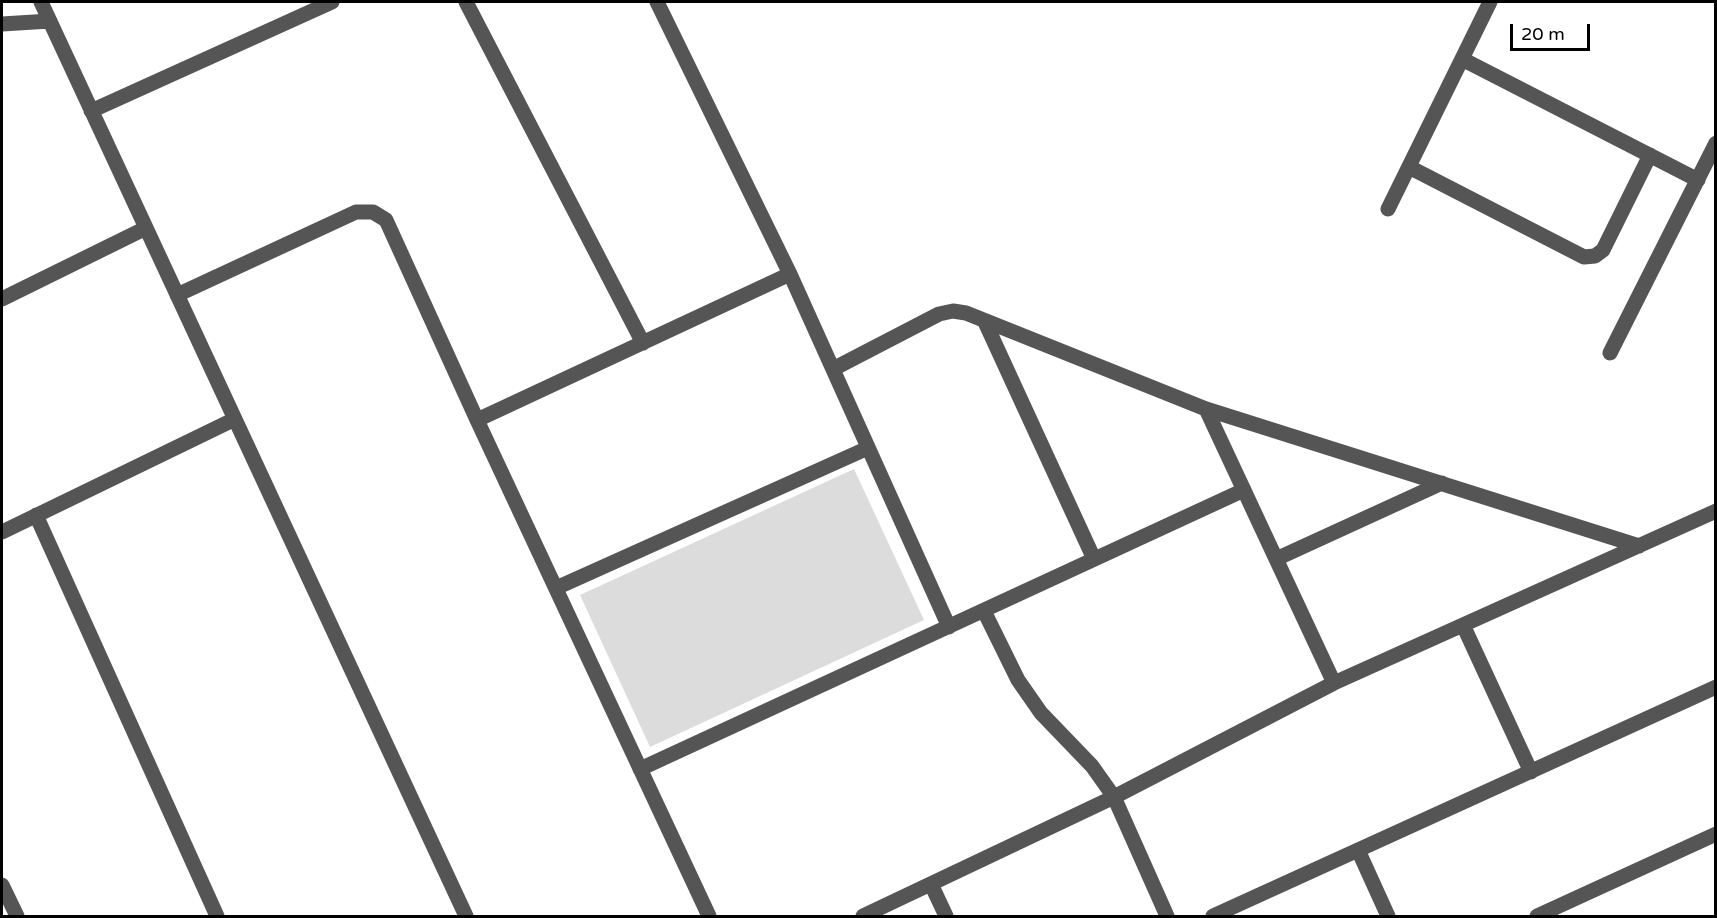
<!DOCTYPE html>
<style>
body{margin:0}
#map{position:relative;width:1717px;height:918px;overflow:hidden;background:#fff;font-family:"Varela Round",sans-serif}
canvas{display:block}
.frame{position:absolute;inset:0;border:3px solid #000;pointer-events:none}
.scale{position:absolute;left:1510px;top:24px;width:80px;height:27px;box-sizing:border-box;border:3px solid #000;border-top:0;padding-left:8px;font-size:18px;line-height:21px;white-space:nowrap;color:#000;-webkit-text-stroke:4px #fff;paint-order:stroke}
</style>
<div id="map">
<canvas width="1717" height="918"></canvas>
<div class="frame"></div>
<div class="scale">20 m</div>
</div>
<script>
const ctx = document.querySelector('canvas').getContext('2d');
ctx.lineJoin = 'round';
function paint(path, color) {
  ctx.fillStyle = color;
  ctx.fill(path, 'evenodd');
}
function stroke(path, color, width, dash) {
  ctx.strokeStyle = color;
  ctx.lineWidth = width;
  ctx.lineCap = dash ? 'butt' : 'round';
  ctx.setLineDash(dash || []);
  ctx.stroke(path);
}
paint(new Path2D(`
 M854,469L924,620L650,747L580,595Z`), '#dcdcdc');
stroke(new Path2D(`
 M41,2L466,916
 M466,2L643,343
 M657,2L790,274L949,627
 M2,24L50,21
 M1462,59L1698,180
 M91,111L332,2
 M1409,167L1584,257L1595,256L1603,250L1650,155
 M1388,209L1490,2
 M177,295L356,212H373L386,220L477,420L709,916
 M2,299L146,228
 M985,322L1094,559
 M1610,353L1716,143
 M833,369L939,314L953,311L966,313L1206,409L1639,546
 M1206,409L1334,683
 M477,420L790,274
 M36,515L217,916
 M2,532L235,419
 M1276,559L1442,483
 M556,588L868,448
 M984,611L1018,680L1041,713L1092,766L1114,797L1167,916
 M1463,625L1531,772
 M640,769L1244,490
 M1358,850L1388,916
 M931,884L946,916
 M2,885L17,916
 M863,916L1114,797L1334,683L1716,511
 M1213,916L1716,687
 M1537,916L1716,834`), '#555', 15);
</script>
